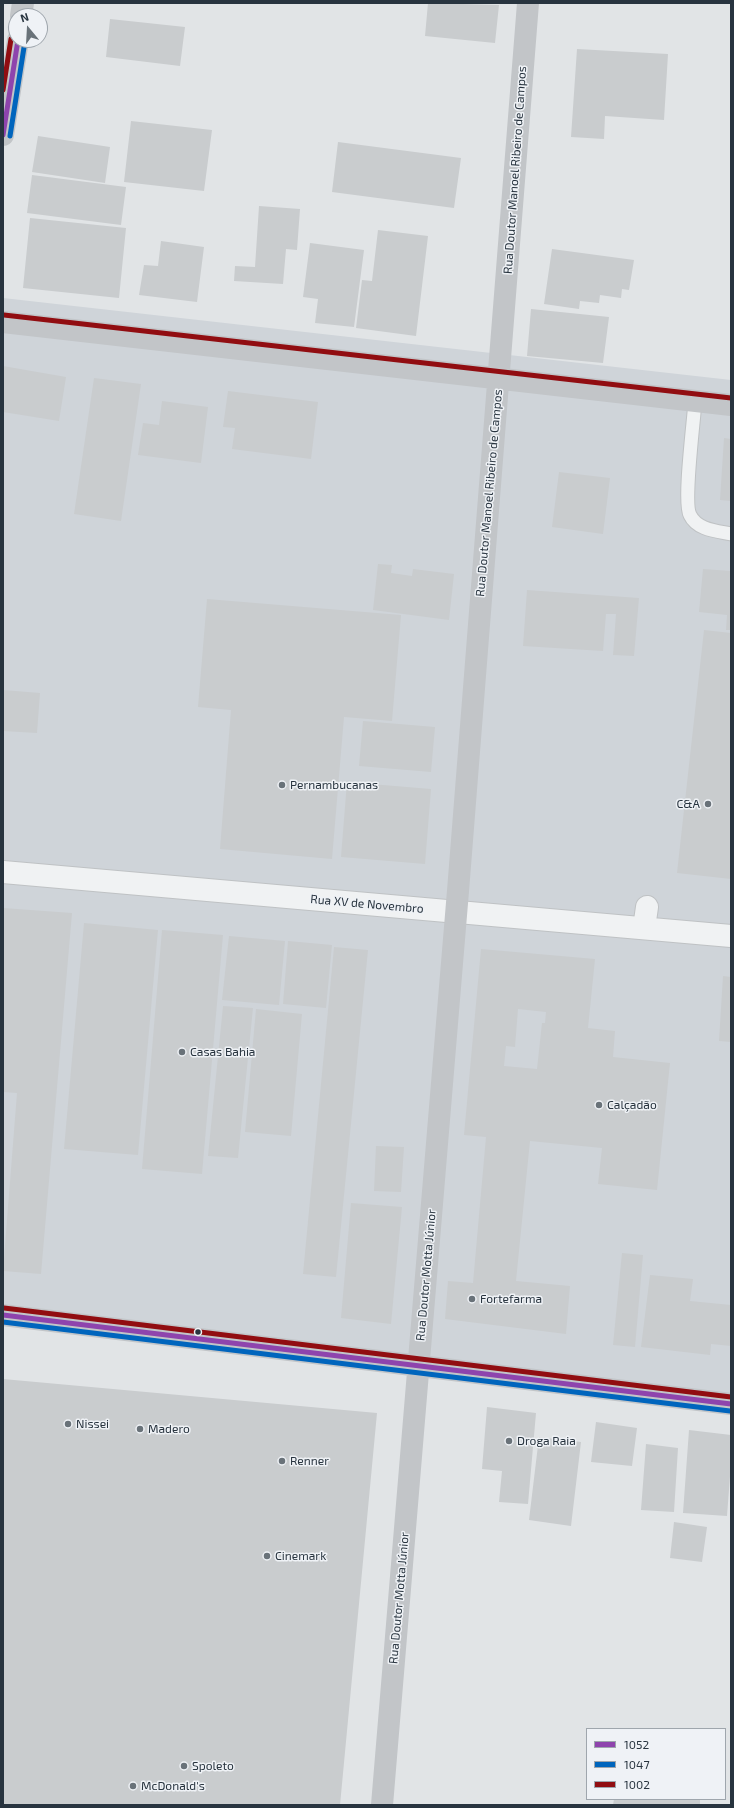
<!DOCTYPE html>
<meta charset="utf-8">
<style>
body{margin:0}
#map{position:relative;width:734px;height:1808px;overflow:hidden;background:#e1e4e6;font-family:"Exo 2",sans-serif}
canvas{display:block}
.frame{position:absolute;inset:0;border:4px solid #28343f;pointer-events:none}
.legend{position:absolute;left:586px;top:1728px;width:140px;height:72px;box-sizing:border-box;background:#eff2f6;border:1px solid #9fa6ad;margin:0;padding:5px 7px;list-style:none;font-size:12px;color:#28343f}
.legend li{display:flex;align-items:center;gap:8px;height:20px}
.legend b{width:20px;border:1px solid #9fa6ad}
.north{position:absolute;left:8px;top:8px;width:40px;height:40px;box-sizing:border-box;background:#eff2f6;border:1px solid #9fa6ad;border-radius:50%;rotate:342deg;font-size:11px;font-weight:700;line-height:16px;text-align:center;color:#28343f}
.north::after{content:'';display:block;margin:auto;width:14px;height:18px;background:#697279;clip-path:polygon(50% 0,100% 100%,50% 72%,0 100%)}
</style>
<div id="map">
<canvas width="734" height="1808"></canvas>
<div class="frame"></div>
<ul class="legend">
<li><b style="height:5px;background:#8e44ad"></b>1052</li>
<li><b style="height:5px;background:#0065bd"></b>1047</li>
<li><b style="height:5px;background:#910d11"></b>1002</li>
</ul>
<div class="north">N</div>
</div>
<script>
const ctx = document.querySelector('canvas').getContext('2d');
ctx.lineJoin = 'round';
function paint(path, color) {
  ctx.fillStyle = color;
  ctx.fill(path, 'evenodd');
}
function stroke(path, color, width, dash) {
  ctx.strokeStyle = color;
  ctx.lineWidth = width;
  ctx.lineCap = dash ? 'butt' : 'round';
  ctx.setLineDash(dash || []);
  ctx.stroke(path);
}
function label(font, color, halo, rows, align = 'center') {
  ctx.font = font + ' "Exo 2",sans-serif';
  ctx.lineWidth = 3;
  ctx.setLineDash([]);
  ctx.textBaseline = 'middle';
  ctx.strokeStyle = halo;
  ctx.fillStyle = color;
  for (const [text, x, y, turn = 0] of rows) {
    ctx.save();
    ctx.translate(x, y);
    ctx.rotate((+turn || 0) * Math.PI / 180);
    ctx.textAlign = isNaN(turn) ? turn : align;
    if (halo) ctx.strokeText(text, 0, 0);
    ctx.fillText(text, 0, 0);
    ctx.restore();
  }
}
paint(new Path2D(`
 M3,298L731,380V1396L3,1304Z`), '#cfd4d9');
paint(new Path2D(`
 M428,3L499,5L495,43L425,36Z
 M110,19L185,27L180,66L106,57Z
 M577,49L668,54L664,120L605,116L604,139L571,137Z
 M131,121L212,130L204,191L124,182Z
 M38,136L110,147L105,183L32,172Z
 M338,142L461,158L454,208L332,192Z
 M32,175L126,187L121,225L27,213Z
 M259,206L300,209L297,250L286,249L283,284L234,281L235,266L255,267Z
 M30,218L126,228L119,298L23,288Z
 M378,230L428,236L416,336L356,328L362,280L372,281Z
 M161,241L204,247L197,302L139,295L144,265L158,266Z
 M310,243L364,250L354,327L315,323L318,299L303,297Z
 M552,249L634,260L629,290L622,289L621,298L600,295L599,303L580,301L579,309L544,304Z
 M531,309L609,317L603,363L527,356Z
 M3,366L66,377L59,421L3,412Z
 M94,378L141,384L121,521L74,514Z
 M228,391L318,402L311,459L232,449L235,428L223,427Z
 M162,401L208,407L201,463L138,455L143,423L159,425Z
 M724,438L731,439V501L720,500Z
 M559,472L610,478L603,534L552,527Z
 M378,564L392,565L391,573L412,576L413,569L454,574L449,620L373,610Z
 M703,569L731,571V630H726L727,615L699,612Z
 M527,590L639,598L634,656L613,655L616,614H606L603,651L523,646Z
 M207,599L401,615L392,721L344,717L332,859L220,849L231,710L198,707Z
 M704,630L731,633V879L677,873Z
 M3,690L40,693L37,733L3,731Z
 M363,721L435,727L431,772L359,766Z
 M347,782L431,789L425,864L341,857Z
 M3,908L72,913L41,1274L3,1271L17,1093L3,1092Z
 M84,923L158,930L138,1155L64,1149Z
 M162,930L223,935L202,1174L142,1169Z
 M229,936L285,941L279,1005L222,1000Z
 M288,941L332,945L326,1008L283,1004Z
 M334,947L368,950L336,1277L303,1274Z
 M481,949L595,959L588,1028L615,1031L613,1057L670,1063L657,1190L598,1184L602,1148L530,1141L516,1281L570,1286L566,1334L445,1319L448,1281L473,1283L486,1137L464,1135ZM518,1009L546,1012L545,1023H542L537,1069L504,1066L506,1046L515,1047Z
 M723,976L731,977V1042L719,1041Z
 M223,1006L253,1008L238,1158L208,1156Z
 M256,1009L302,1014L291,1136L245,1132Z
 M376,1146L404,1147L401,1192L374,1191Z
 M351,1203L402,1207L391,1324L341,1318Z
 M622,1253L643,1255L635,1347L613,1345Z
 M650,1275L693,1279L690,1301L731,1305V1346L711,1344L710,1355L641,1347Z
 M3,1379L377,1413L340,1805H3Z
 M487,1407L536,1413L528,1504L499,1502L502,1471L482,1469Z
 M596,1422L637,1428L632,1466L591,1462Z
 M689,1430L731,1435V1463L727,1516L683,1513Z
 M539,1437L581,1442L571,1526L529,1520Z
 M646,1444L678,1448L674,1512L641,1510Z
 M674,1522L707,1527L702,1562L670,1558Z
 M614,1799H700V1805H613Z`), '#c9ccce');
const lane = new Path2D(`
 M695,401C694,420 683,502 690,515C697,530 717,531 731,534`);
const street = new Path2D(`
 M3,872L731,936
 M644,928L647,907`);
stroke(lane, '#bfc2c4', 15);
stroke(street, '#bfc2c4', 24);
stroke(lane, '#f0f2f3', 13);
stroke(street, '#f0f2f3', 22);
stroke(new Path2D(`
 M21,16L23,3
 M3,135L18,40
 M3,322L731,405
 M3,1315L731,1404
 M382,1805L458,891L528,3`), '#c2c5c8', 22);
stroke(new Path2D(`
 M3,135L18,40
 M3,1315L731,1404`), '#8e44ad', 5);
stroke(new Path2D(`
 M10,136L25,41
 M3,1322L730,1411`), '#0065bd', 5);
stroke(new Path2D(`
 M3,90L11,39
 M4,315L731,398
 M4,1308L731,1397`), '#910d11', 5);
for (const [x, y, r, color] of [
 [282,785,4,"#697279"],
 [708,804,4,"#697279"],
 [182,1052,4,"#697279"],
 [599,1105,4,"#697279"],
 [472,1299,4,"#697279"],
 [198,1332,3.5,"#28343f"],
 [68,1424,4,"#697279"],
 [140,1429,4,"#697279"],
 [509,1441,4,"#697279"],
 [282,1461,4,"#697279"],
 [267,1556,4,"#697279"],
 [184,1766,4,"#697279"],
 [133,1786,4,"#697279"]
]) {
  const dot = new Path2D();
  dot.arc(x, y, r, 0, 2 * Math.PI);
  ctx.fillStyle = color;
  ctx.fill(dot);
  stroke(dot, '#eff2f6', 1.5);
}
label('12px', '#28343f', '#eff2f6', [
 ["Rua Doutor Manoel Ribeiro de Campos",515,170,-86],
 ["Rua Doutor Manoel Ribeiro de Campos",489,493,-85],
 ["Rua XV de Novembro",367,904,5],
 ["Rua Doutor Motta Júnior",426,1275,-85],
 ["Rua Doutor Motta Júnior",399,1598,-85]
]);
label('12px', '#28343f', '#eff2f6', [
 ["Pernambucanas",290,785],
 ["C&A",700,804,"right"],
 ["Casas Bahia",190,1052],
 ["Calçadão",607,1105],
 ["Fortefarma",480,1299],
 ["Nissei",76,1424],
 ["Madero",148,1429],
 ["Droga Raia",517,1441],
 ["Renner",290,1461],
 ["Cinemark",275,1556],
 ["Spoleto",192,1766],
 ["McDonald's",141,1786]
], 'left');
</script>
